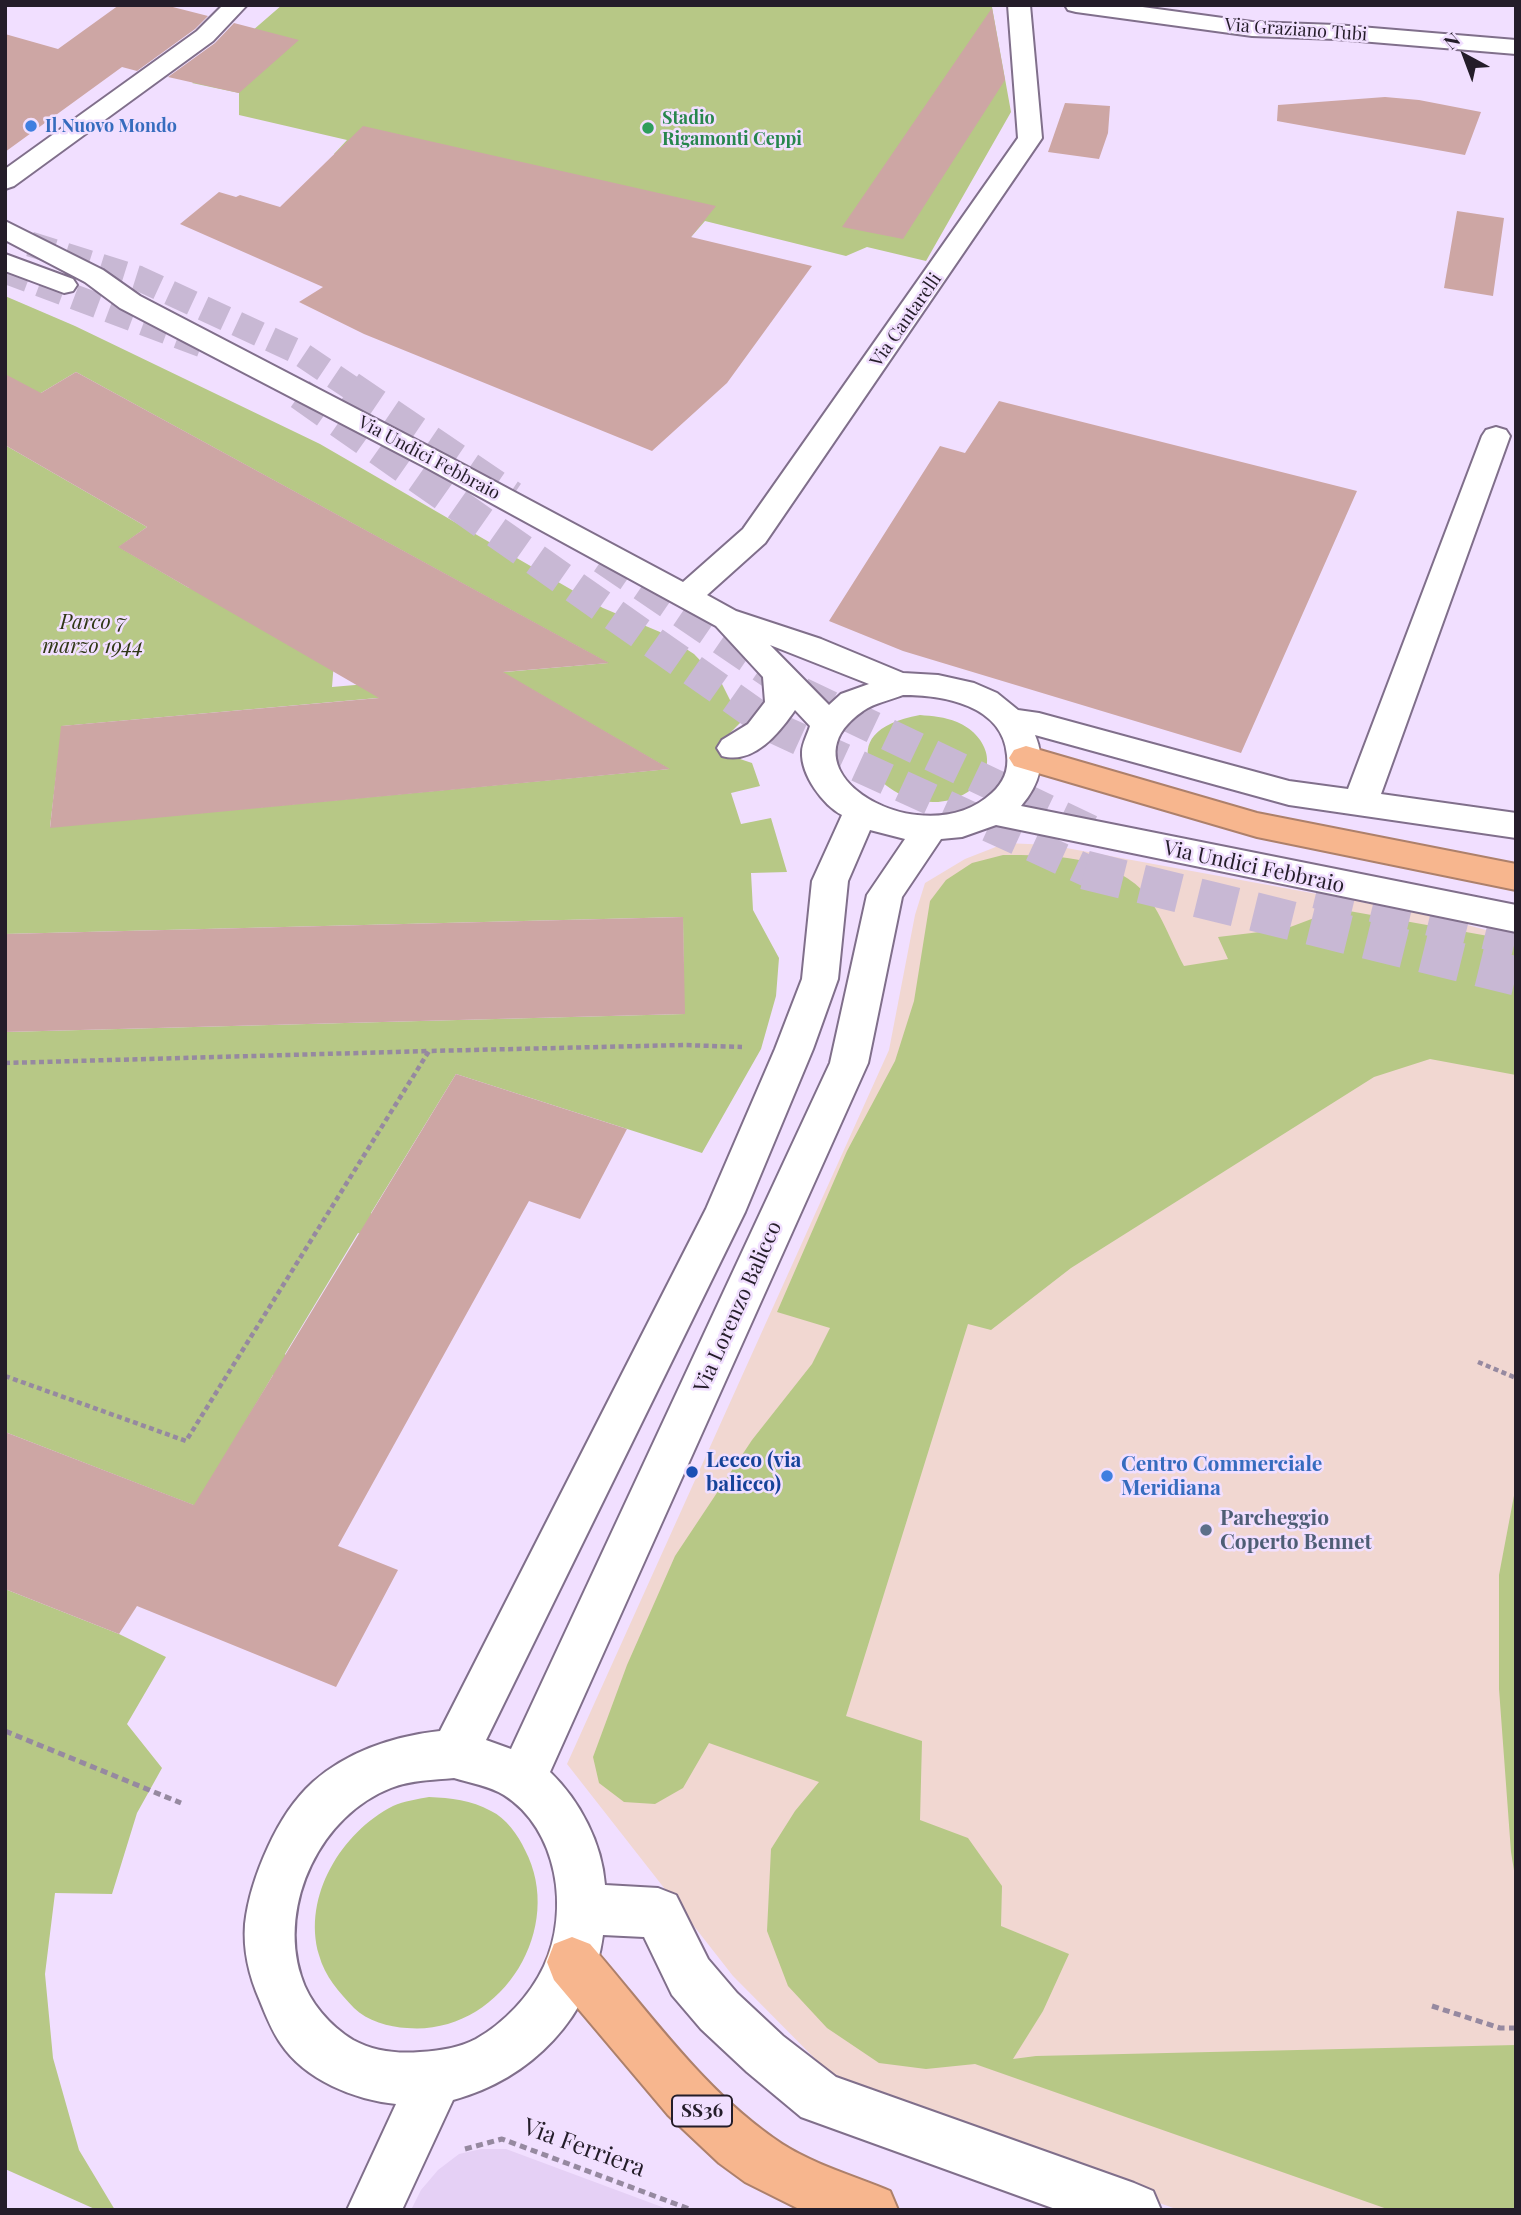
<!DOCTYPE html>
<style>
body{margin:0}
#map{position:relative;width:1521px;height:2215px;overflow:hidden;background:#f1dfff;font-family:"Playfair Display",serif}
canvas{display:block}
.frame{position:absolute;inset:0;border:7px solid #241d29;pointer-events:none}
.north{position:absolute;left:1430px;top:21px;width:70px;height:70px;-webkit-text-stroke:5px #f1dfff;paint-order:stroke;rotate:319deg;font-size:19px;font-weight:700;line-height:28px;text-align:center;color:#241d29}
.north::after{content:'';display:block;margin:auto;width:24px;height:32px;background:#241d29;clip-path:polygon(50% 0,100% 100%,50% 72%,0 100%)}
</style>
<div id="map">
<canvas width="1521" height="2215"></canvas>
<div class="frame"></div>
<div class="north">N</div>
</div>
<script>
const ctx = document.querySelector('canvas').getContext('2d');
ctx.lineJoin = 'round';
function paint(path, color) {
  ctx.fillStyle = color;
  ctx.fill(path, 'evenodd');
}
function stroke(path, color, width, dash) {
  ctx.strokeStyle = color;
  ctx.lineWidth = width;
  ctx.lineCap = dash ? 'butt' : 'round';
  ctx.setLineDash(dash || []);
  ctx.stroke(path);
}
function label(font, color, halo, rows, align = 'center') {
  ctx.font = font + ' "Playfair Display",serif';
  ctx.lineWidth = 5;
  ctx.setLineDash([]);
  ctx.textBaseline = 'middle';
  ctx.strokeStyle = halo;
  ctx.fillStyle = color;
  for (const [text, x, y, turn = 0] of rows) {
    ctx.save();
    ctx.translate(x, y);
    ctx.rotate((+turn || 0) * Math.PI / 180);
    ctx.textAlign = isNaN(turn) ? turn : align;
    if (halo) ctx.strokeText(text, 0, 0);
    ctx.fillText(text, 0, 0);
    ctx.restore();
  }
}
paint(new Path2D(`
 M1006,843L1050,845L1426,914L1516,938V2210H1179L848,2092L733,1976L567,1764L889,1050L915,915L925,883L965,859Z`), '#f1d7d1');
paint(new Path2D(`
 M481,2149H506L670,2210H411L421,2190L438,2170L459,2154Z`), '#e5d0f5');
paint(new Path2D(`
 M282,5H982L992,7L1011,112L926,261L867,247L846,256L705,221L691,237L334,154L347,140L239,115V93L192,83Z
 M5,296L75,326L320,444L603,608L660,632L694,654L721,682L741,722L728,735L737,758L752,763L760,786L731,793L741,824L771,818L787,872L751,873L753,910L779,958L776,996L761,1049L702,1153L456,1074L371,1213L384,1242L358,1233L285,1354L300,1385L273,1375L196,1506L5,1432V1032L684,1014L683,917L5,934V445L147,527L119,547L189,588L218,568L336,636L332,687L608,663L76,372L41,393L5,392ZM524,685L669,769L50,827L62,726Z
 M920,715C932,716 945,717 957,722C986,734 1000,767 972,789C908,838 804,735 920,715Z
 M1003,855C1049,855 1107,855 1142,890C1161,911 1171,942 1184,966L1228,959L1218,937L1285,929L1338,909L1516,941V1075L1430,1059L1374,1077L1071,1268L991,1330L968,1324L846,1716L922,1741L920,1820L968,1838L1002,1886L1001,1926L1069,1954L1043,2011L1013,2059L1036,2056L1516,2045V2210H1390L975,2064L926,2069L879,2063L827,2028L788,1986L767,1931L771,1849L795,1811L819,1782L709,1743L683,1788L655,1804L624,1802L599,1783L593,1757L627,1665L675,1556L752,1440L812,1364L830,1328L777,1312L847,1151L895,1061L914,1001L930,901L946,880L972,863Z
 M1516,1485V1883L1511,1852L1499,1689V1575Z
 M5,1589L119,1634L166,1657L127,1724L162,1768L137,1813L112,1894L55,1893L45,1974L53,2058L79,2150L115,2210H97L5,2169Z
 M429,1797C451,1798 471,1800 491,1811C506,1818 518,1835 525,1850C567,1930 499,2036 407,2028C389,2027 367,2021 354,2008C339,1992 325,1977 319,1955C302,1896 342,1832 393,1806C404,1801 418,1799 429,1797Z`), '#b7c886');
paint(new Path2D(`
 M119,5H165L208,16L195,29L137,71L122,67L5,152V34L58,49Z
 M992,8L1005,80L903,239L842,227Z
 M234,23L299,40L239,93L168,77L215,43Z
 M1385,97L1419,100L1481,112L1465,155L1277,121L1278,105Z
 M1065,103L1110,106L1108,133L1099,159L1048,152Z
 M363,126L716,206L691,237L812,266L727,383L652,451L364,334L299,302L323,287L180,224L219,192L236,197L240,195L280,207Z
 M1457,211L1504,218L1493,296L1444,288Z
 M76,372L609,663L503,672L670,769L50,828L61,726L379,698L118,547L147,527L5,445V374L41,393Z
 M999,401L1357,491L1241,753L903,651L829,621L940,446L965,453Z
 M683,917L685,1014L5,1032V934Z
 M456,1074L627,1129L580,1219L529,1201L338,1546L398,1570L336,1687L137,1606L119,1634L5,1589V1432L194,1505Z`), '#cda6a4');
stroke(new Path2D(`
 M30,244L138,278L298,352L353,389
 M5,271L210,348`), '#c8b8d4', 25, [25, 12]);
stroke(new Path2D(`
 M350,387L512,497
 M300,394L775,728L1090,872
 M603,558L801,693L1099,835`), '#c8b8d4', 32, [32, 16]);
stroke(new Path2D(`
 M1085,870L1516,976
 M1317,889L1516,937`), '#c8b8d4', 39, [39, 19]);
const minor = new Path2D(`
 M223,5H247L213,41L14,186L5,189V169L197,31Z
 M1008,5H1030L1042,138L765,543L707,595L736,611L821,639L903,673L938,675L974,683L997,693L1018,710L1039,713L1289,781L1348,789L1482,436L1486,430L1496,427L1506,430L1510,436L1381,794L1516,813V838L1289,805L1035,735C1046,761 1040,784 1021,806L1516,905V932L996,825L962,837L941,839L902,897L868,1063L550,1772C580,1801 602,1843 605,1885L658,1888L676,1895L708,1959L737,1993L783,2036L836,2077L1134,2183L1153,2191L1161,2210H1058L801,2117L747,2072L701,2029L672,1995L644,1937L603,1935C592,2017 531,2079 453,2100L402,2210H347L396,2104C355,2100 305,2080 281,2044C272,2031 266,2016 260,2001C249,1976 243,1951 245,1924C248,1897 257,1871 268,1847C279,1823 293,1800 313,1782C348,1751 395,1736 440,1731L706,1209L775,1049L802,979L812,881L842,815C823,805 801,775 802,752C802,744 808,733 810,726L795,710C779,733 754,765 722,756L717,748L722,740L748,724L765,702L763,677L716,626L429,469L120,308L85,282L5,240V221L103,270L140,296L449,457L683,582L743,529L1018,138ZM770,645L869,684L841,694L829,705ZM903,695C943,695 1003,705 1007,755C1009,771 1003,783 992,793C924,857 774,772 863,711C874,703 891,700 903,695ZM870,830L905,839L867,895L830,1063L511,1749L486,1740L745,1212L813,1049L838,979L848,881ZM454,1778C470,1783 490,1786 504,1795C558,1829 570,1911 544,1966C530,1996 504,2023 476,2039C459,2048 439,2051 420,2052C397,2054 373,2051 353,2040C330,2026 309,2002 301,1976C278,1904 321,1815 391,1788C411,1780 434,1780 454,1778Z
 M1065,5H1128L1252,22L1336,25L1516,40V54L1336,39L1252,36L1076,12L1068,10Z
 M5,254L73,279L77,285L73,291L64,293L5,271Z`);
const highway = new Path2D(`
 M1026,746L1257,813L1516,864V890L1257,837L1014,766L1009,758L1014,750Z
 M572,1937L590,1944C650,2013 705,2093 782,2144C815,2165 854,2176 890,2191L898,2210H801L745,2182L719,2163L668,2115L554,1980L547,1962L554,1944Z`);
stroke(minor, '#806f8b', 4);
stroke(highway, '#ad806b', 4);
stroke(new Path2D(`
 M5,1063L429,1051
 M1478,1362L1516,1378
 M5,1376L186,1441L429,1051L684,1045L742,1047`), '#9689a0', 4.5, [5, 3.5]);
stroke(new Path2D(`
 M5,1731L181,1803
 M1432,2006L1500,2028H1516
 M465,2149L502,2139L692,2210`), '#9689a0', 5, [7, 4.5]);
paint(minor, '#fff');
paint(highway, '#f7b68e');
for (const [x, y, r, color] of [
 [31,126,7,"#3f7fe0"],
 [648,128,7,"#2e9e5b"],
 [692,1472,7,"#1a4fb4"],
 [1107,1476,7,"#3f7fe0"],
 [1206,1530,7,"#5c6f8a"]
]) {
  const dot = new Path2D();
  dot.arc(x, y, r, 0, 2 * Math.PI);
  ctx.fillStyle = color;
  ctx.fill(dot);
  stroke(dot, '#f1dfff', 2.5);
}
label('18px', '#241d29', '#f1dfff', [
 ["Via Graziano Tubi",1296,30,4],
 ["Via Cantarelli",906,320,-55],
 ["Via Undici Febbraio",429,458,28]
]);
label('bold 18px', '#27864d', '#f1dfff', [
 ["Stadio",662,118],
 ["Rigamonti Ceppi",662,139]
], 'left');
label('bold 18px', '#366cbe', '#f1dfff', [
 ["Il Nuovo Mondo",45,126]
], 'left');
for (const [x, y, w] of [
 [702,2111,60]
]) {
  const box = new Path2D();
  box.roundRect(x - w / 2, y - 15.5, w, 31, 5);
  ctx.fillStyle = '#f1dfff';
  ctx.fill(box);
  stroke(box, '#241d29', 2);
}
label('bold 19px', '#241d29', null, [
 ["SS36",702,2111]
]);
label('italic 21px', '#2f3715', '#f1dfff', [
 ["Parco 7",93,622],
 ["marzo 1944",93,646]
]);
label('21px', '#241d29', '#f1dfff', [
 ["Via Undici Febbraio",1254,867,12],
 ["Via Lorenzo Balicco",738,1307,-66]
]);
label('bold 21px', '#164399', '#f1dfff', [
 ["Lecco (via",706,1460],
 ["balicco)",706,1484]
], 'left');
label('bold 21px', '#366cbe', '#f1dfff', [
 ["Centro Commerciale",1121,1464],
 ["Meridiana",1121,1488]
], 'left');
label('bold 21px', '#4e5e75', '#f1dfff', [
 ["Parcheggio",1220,1518],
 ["Coperto Bennet",1220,1542]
], 'left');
label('24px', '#241d29', '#f1dfff', [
 ["Via Ferriera",584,2148,20]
]);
</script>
